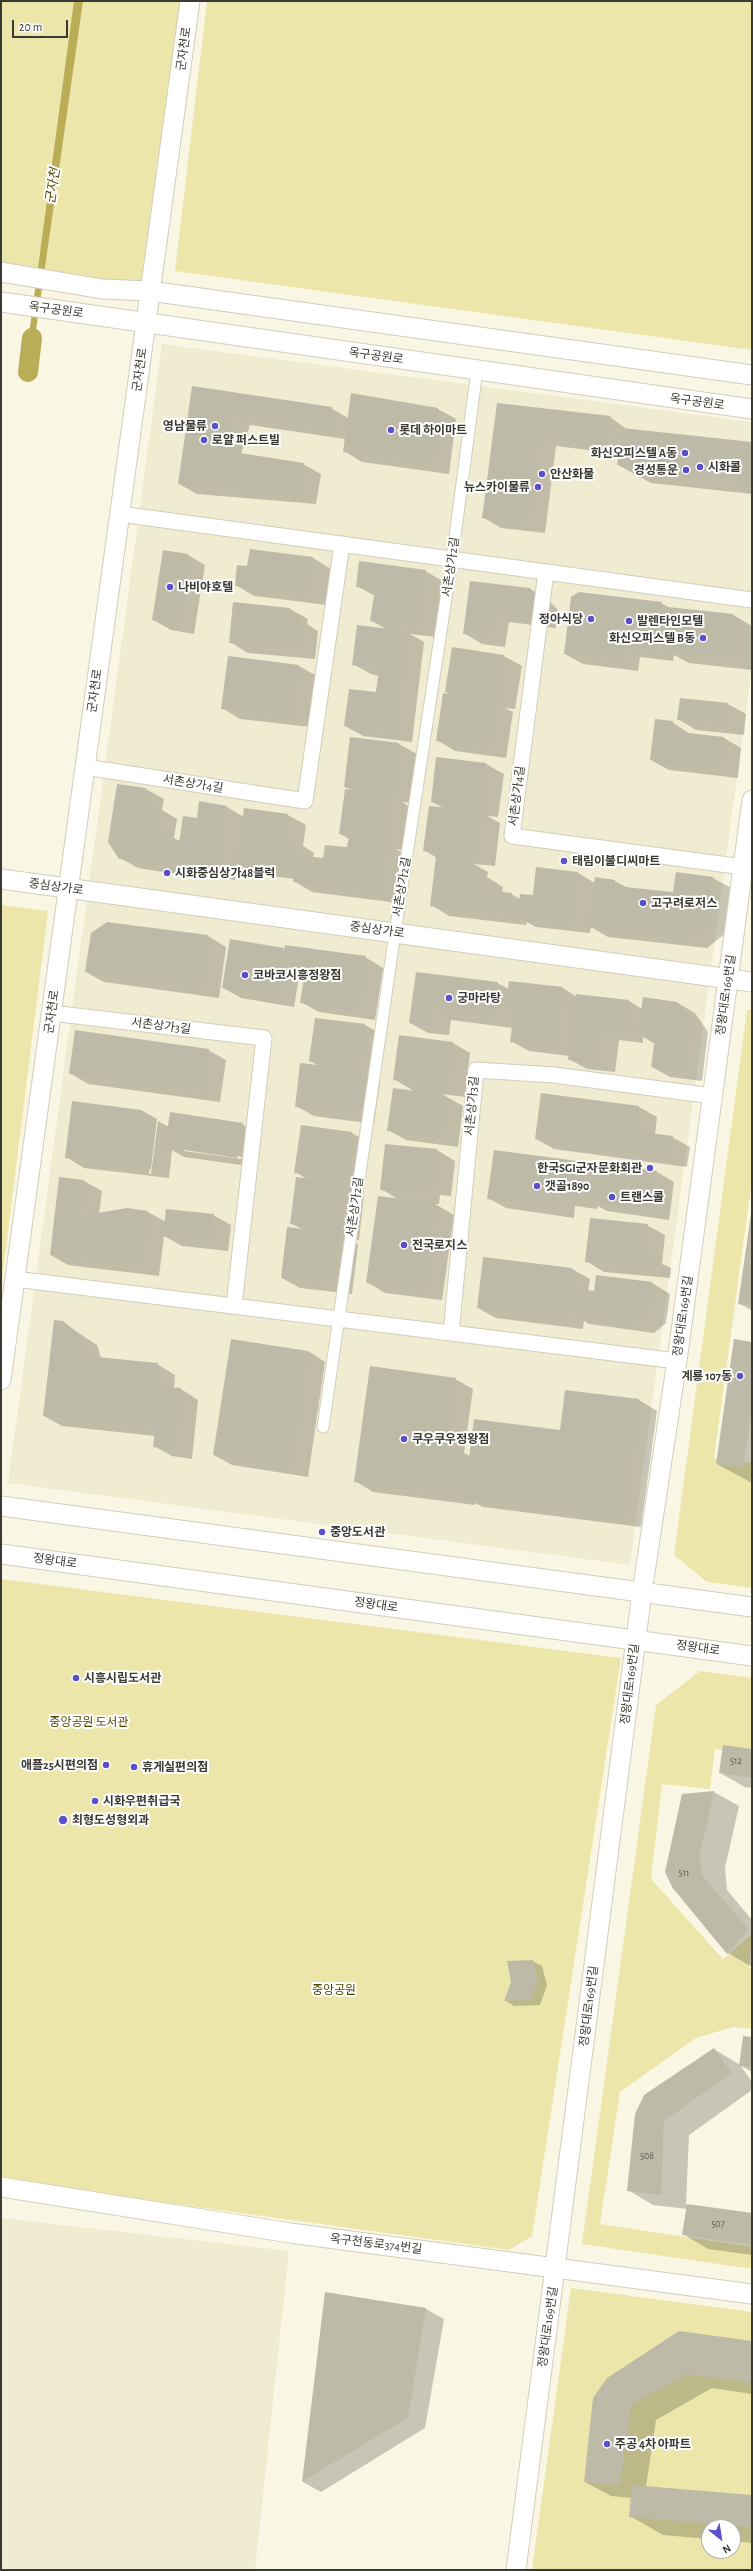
<!DOCTYPE html>
<meta charset="utf-8">
<style>
body{margin:0}
#map{position:relative;width:753px;height:2571px;overflow:hidden;background:#f9f7e3;font-family:"Alegreya Sans",sans-serif}
canvas{display:block}
.frame{position:absolute;inset:0;border:2px solid #3b3a32;pointer-events:none}
.north{position:absolute;left:701px;top:2519px;width:40px;height:40px;box-sizing:border-box;background:#fff;border:1px solid #b1b0ad;border-radius:50%;rotate:150deg;font-size:11px;font-weight:700;line-height:16px;text-align:center;color:#3b3a32}
.north::after{content:'';display:block;margin:auto;width:14px;height:18px;background:#5a50c9;clip-path:polygon(50% 0,100% 100%,50% 72%,0 100%)}
.scale{position:absolute;left:12px;top:20px;width:56px;height:18px;box-sizing:border-box;border:2px solid #3b3a32;border-top:0;padding-left:5px;font-size:12px;line-height:14px;white-space:nowrap;color:#3b3a32;-webkit-text-stroke:3px #fff;paint-order:stroke}
</style>
<div id="map">
<canvas width="753" height="2571"></canvas>
<div class="frame"></div>
<div class="north">N</div>
<div class="scale">20 m</div>
</div>
<script>
const ctx = document.querySelector('canvas').getContext('2d');
ctx.lineJoin = 'round';
function paint(path, color) {
  ctx.fillStyle = color;
  ctx.fill(path, 'evenodd');
}
function stroke(path, color, width, dash) {
  ctx.strokeStyle = color;
  ctx.lineWidth = width;
  ctx.lineCap = dash ? 'butt' : 'round';
  ctx.setLineDash(dash || []);
  ctx.stroke(path);
}
function label(font, color, halo, rows, align = 'center') {
  ctx.font = font + ' "Alegreya Sans","Noto Sans KR",sans-serif';
  ctx.lineWidth = 4;
  ctx.setLineDash([]);
  ctx.textBaseline = 'middle';
  ctx.strokeStyle = halo;
  ctx.fillStyle = color;
  for (const [text, x, y, turn = 0] of rows) {
    ctx.save();
    ctx.translate(x, y);
    ctx.rotate((+turn || 0) * Math.PI / 180);
    ctx.textAlign = isNaN(turn) ? turn : align;
    if (halo) ctx.strokeText(text, 0, 0);
    ctx.fillText(text, 0, 0);
    ctx.restore();
  }
}
paint(new Path2D(`
 M162,344L752,422V667L630,1565L8,1483Z
 M1,2218L289,2251L255,2570H1Z`), '#f0ecd1');
paint(new Path2D(`
 M1,1H190L150,291L1,267Z
 M207,1H752V350L175,271Z
 M1,905L48,911L1,1288Z
 M747,1010H752V1180L714,1458L752,1463V1588L707,1582L674,1555Z
 M1,1579L621,1658L532,2236L509,2250L1,2180Z
 M700,1671L752,1678V1753L715,1749L710,1789L662,1784L651,1879L723,1959L752,1934L749,1968H752V2029L733,2027L696,2038L620,2092L600,2224L752,2247V2269L582,2244L656,1705Z
 M571,2288L752,2312V2570H532ZM709,2527H733V2551H709Z`), '#ede6ab');
paint(new Path2D(`
 M74,1H83L31,365L25,364Z`), '#b9ad57');
paint(new Path2D(`
 M193,387L331,408L348,418L438,409L456,419L449,474L362,462L344,451L345,439L250,425L241,454L303,464L321,474L316,504L197,494L179,484Z
 M498,404L610,417L628,430L752,443V494L651,483L618,465L620,454L556,446L545,533L501,528L484,518Z
 M250,551L313,558L331,569L327,605L254,596L236,585L248,567Z
 M188,555L205,565L194,634L171,630L153,620Z
 M425,571L443,581L436,637L410,634L424,642L412,742L363,736L345,726L376,694L379,676L371,674L353,664L386,629L372,621L375,596L357,586Z
 M471,582L530,589L548,600L558,610L556,628L509,622L505,647L482,644L464,633Z
 M661,603L670,608L733,615L752,626V670L689,663L674,655L673,661L640,657L638,671L583,664L565,654Z
 M290,609L308,619L307,624L318,631L315,659L248,653L230,642Z
 M453,648L504,656L522,666L515,709L505,708L513,712L506,758L455,751L437,740L453,696L446,692Z
 M299,666L317,676L310,727L240,719L222,708Z
 M728,704L746,714L744,735L696,730L678,719Z
 M672,722L690,734L724,738L741,748L738,778L669,770L651,760Z
 M399,744L417,754L411,803L402,802L410,807L405,850L396,849L405,854L398,903L312,892L294,881L295,879L256,874L237,864L235,880L182,871V875L138,868L120,858L146,789L164,799L162,810L177,819L174,838L180,841L197,819L227,807L244,817L288,815L306,825L303,846L314,853L313,858L324,859L348,848L349,839L340,834L353,791L345,787Z
 M486,764L504,774L498,817L487,816L500,823L495,866L474,864L488,872L487,877L503,887L502,893L511,894L520,899L534,896L578,873L595,883L596,879L615,881L628,888L674,893L676,873L713,878L731,888L726,933L707,948L608,937L591,927L590,933L536,927L527,922L526,925L449,916L431,905L437,858L424,850L445,809L432,802Z
 M107,923L208,936L226,947L219,998L104,982L86,972Z
 M231,941L286,950L365,957L383,968L375,1020L319,1012L301,1002L304,979L299,977L294,1007L241,998L223,988Z
 M417,973L497,983L509,989L510,982L563,988L577,997L629,1001L642,1009L676,1002L695,1013L708,1032L702,1081L670,1077L652,1067L655,1044L643,1037V1043L619,1040L615,1072L587,1069L569,1059L570,1056L529,1051L511,1041L513,1028L451,1020L449,1035L428,1033L410,1023Z
 M365,1025L383,1035L370,1076L380,1082L374,1124L314,1116L296,1106L319,1066L310,1061Z
 M453,1043L470,1053L465,1097L442,1094L463,1106L458,1147L406,1140L388,1130L415,1092L394,1079Z
 M208,1050L226,1060L220,1102L88,1084L70,1073Z
 M542,1094L639,1107L657,1117L655,1135L672,1137L690,1147L687,1167L554,1149L536,1139Z
 M156,1120L149,1174H151L158,1121L169,1127L242,1124L260,1134L255,1167L184,1157L172,1150L169,1178L84,1168L66,1157ZM184,1149L242,1157V1159L184,1151Z
 M302,1126L352,1133L370,1143L363,1189L353,1188L364,1195L359,1240L346,1238L358,1245L352,1294L300,1288L282,1278L303,1230L291,1223L309,1180L295,1172Z
 M437,1150L455,1161L451,1196L440,1195L439,1204H435L454,1215L442,1300L385,1293L367,1282L398,1199L381,1189Z
 M584,1163L594,1169L657,1172L674,1182L669,1220L607,1211L598,1206L597,1209L575,1206L574,1218L506,1208L488,1198Z
 M84,1181L102,1191L99,1214L148,1212L166,1222L213,1215L231,1225L228,1251L182,1246L164,1236L159,1276L68,1265L51,1255Z
 M752,1215V1311L739,1303Z
 M647,1225L665,1235L662,1264L671,1268L670,1278L604,1272L586,1261Z
 M572,1269L590,1279L588,1291L595,1292L597,1276L652,1283L670,1294L666,1323L654,1333L589,1324L584,1321L583,1329L496,1318L478,1308Z
 M62,1322L97,1345L101,1358L157,1364L175,1375L174,1389H181L198,1400L192,1459L172,1456L154,1446L155,1436L62,1426L44,1416Z
 M752,1343V1483L717,1464Z
 M308,1351L325,1362L308,1477L232,1465L214,1455Z
 M455,1379L473,1389L464,1453L470,1456L561,1431L639,1400L657,1411L641,1527L483,1507L475,1503V1505L373,1492L355,1481Z
 M752,1750V1788L745,1787L720,1773Z
 M714,1792L739,1806L725,1868L727,1890L752,1920V1967L728,1953L673,1887L683,1795Z
 M532,1961L542,1966L547,1985L540,2005L514,2006L506,2001L512,1983Z
 M752,2038V2072L740,2065L752,2082V2090L689,2135L686,2205L752,2214V2255L708,2249L683,2234L687,2209L653,2205L628,2190L636,2115L714,2049L740,2065Z
 M326,2293L426,2309L444,2319L425,2428L321,2492L303,2482Z
 M752,2342V2394L712,2388L656,2420L646,2487L752,2496V2543L733,2541V2527H709V2539L663,2535L630,2516L632,2498L611,2496L585,2482L594,2398Z`), '#0003');
stroke(new Path2D(`
 M28,372L32,338`), '#b9ad57', 20);
paint(new Path2D(`
 M192,386L332,407L330,430L232,416L221,450L304,463L299,494L178,484Z
 M351,393L438,408L432,464L343,452Z
 M497,403L611,416L607,445L538,436L527,524L482,518Z
 M622,428L752,442V486L739,485V478L617,465Z
 M250,549L313,557L309,595L235,586L237,565L247,566Z
 M163,550L188,554L177,624L152,620Z
 M359,561L426,570L418,627L370,621L375,589L356,587Z
 M470,581L530,588L540,598L538,618L491,612L488,637L463,634Z
 M579,592L662,602L656,652L622,648L620,661L564,654L571,597Z
 M233,602L290,608L289,619H301L298,649L229,643Z
 M668,607L733,614L743,627L740,658L663,649Z
 M357,625L407,631L394,733L344,726L349,689L376,692L379,668L352,665Z
 M452,647L504,655L498,700L445,692Z
 M228,656L299,665L292,718L221,709Z
 M443,693L495,701L488,749L436,741Z
 M680,698L728,703L726,725L677,720Z
 M655,719L673,721L672,731L724,737L720,769L650,760Z
 M350,737L399,743L393,793L344,787Z
 M436,757L486,763L481,808L431,802Z
 M117,784L146,788L144,805L159,808L156,832L169,834L164,865L119,859L108,842Z
 M345,789L392,795L387,840L339,834Z
 M199,801L227,806L217,870L165,862L168,842L179,844L183,816L197,818Z
 M429,806L482,812L477,857L423,851Z
 M244,808L288,814L285,840L296,841L292,872L237,864Z
 M349,837L387,842L380,894L293,882L297,855L323,858L325,845L347,847Z
 M436,856L470,861L468,873L485,875L483,895L493,897L494,891L512,893L509,916L430,906Z
 M536,867L578,872L572,923L517,918L520,894L533,895Z
 M676,872L713,877L708,923L689,939L589,927L595,877L615,880V886L673,892Z
 M107,922L208,935L201,988L85,972L91,933Z
 M230,939L284,948L276,997L222,988Z
 M285,945L366,956L358,1011L300,1003L305,972L282,969Z
 M416,972L498,982L493,1018L433,1010L431,1026L409,1023Z
 M509,981L563,987L556,1047L510,1042L515,1005L506,1004Z
 M576,994L629,1000L625,1033L601,1030L597,1063L568,1060Z
 M643,997L677,1002L691,1021L684,1072L651,1067L655,1037L638,1035Z
 M315,1018L365,1024L359,1067L309,1061Z
 M75,1030L209,1049L202,1092L69,1074Z
 M399,1035L453,1042L447,1087L393,1080Z
 M300,1063L362,1070L357,1114L295,1107Z
 M393,1088L445,1095L440,1137L387,1131Z
 M541,1093L639,1106L636,1131L673,1136L670,1158L535,1139Z
 M72,1101L141,1110L157,1119L151,1169L65,1158Z
 M170,1112L243,1123L237,1158L165,1147Z
 M301,1125L352,1132L346,1179L294,1173Z
 M385,1144L437,1149L433,1186L422,1185L421,1194L380,1190Z
 M494,1150L585,1162L579,1199L558,1196L556,1208L487,1199Z
 M594,1162L657,1171L651,1210L588,1201Z
 M59,1177L84,1180L80,1216L127,1208L148,1211L142,1266L50,1255Z
 M296,1177L347,1183L341,1230L290,1224Z
 M378,1196L436,1203L424,1290L366,1283Z
 M166,1209L214,1214L211,1242L163,1236Z
 M751,1214H752V1306L738,1304Z
 M590,1218L648,1224L644,1256L653,1257L652,1269L585,1262Z
 M287,1227L340,1234L334,1284L281,1278Z
 M483,1257L572,1268L565,1320L477,1308Z
 M596,1275L652,1282L648,1313L635,1323L570,1314L574,1288L594,1291Z
 M54,1320L63,1321L79,1334L86,1356L158,1363L155,1386L181,1388L174,1449L153,1447L155,1428L43,1416Z
 M231,1339L308,1351L290,1467L213,1455Z
 M734,1339L752,1342V1410L743,1468L716,1464Z
 M370,1366L456,1378L446,1449L463,1451L457,1496L354,1482Z
 M565,1390L639,1399L624,1518L464,1498L474,1419L560,1430Z
 M723,1745L752,1749V1778L719,1773Z
 M714,1791L700,1854L702,1875L749,1930L727,1954L672,1887L665,1872L682,1794Z
 M533,1960L538,1979L531,2000L504,2001L511,1982L507,1961Z
 M743,2036L752,2037V2067L739,2066Z
 M714,2048L732,2073L664,2121L661,2195L627,2191L635,2114L644,2095Z
 M687,2204L752,2213V2245L682,2235Z
 M325,2292L426,2308L408,2418L302,2482Z
 M679,2331L752,2341V2383L686,2374L631,2405L620,2485L584,2482L593,2398L607,2378Z
 M632,2485L752,2495V2527L629,2517Z`), '#bdbba8');
const pedestrian = new Path2D(`
 M323,1427L395,933L452,559L477,370`);
const minor = new Path2D(`
 M120,514L752,600
 M546,572L512,836L743,867
 M85,767L305,801L342,544
 M51,1013L264,1038L234,1306
 M15,1279L677,1361
 M451,1333L476,1070L554,1075L713,1096`);
const tertiary = new Path2D(`
 M1,272L102,289L150,291L752,375
 M1,302L752,409
 M1,879L752,982
 M1,1380L190,1
 M1,1506L752,1607
 M1,1554L752,1656
 M1,2187L290,2233L752,2294
 M516,2570L642,1592L677,1361L752,800`);
stroke(pedestrian, '#d1cebb', 13);
stroke(minor, '#d1cebb', 17);
stroke(tertiary, '#d1cebb', 21);
stroke(pedestrian, '#fff', 11);
stroke(minor, '#fff', 15);
stroke(tertiary, '#fff', 19);
for (const [x, y, r, color] of [
 [215,426,4,"#5a50c9"],
 [391,430,4,"#5a50c9"],
 [204,440,4,"#5a50c9"],
 [685,453,4,"#5a50c9"],
 [700,467,4,"#5a50c9"],
 [686,470,4,"#5a50c9"],
 [542,474,4,"#5a50c9"],
 [538,487,4,"#5a50c9"],
 [170,587,4,"#5a50c9"],
 [591,619,4,"#5a50c9"],
 [629,621,4,"#5a50c9"],
 [703,638,4,"#5a50c9"],
 [564,861,4,"#5a50c9"],
 [167,873,4,"#5a50c9"],
 [643,903,4,"#5a50c9"],
 [245,975,4,"#5a50c9"],
 [449,998,4,"#5a50c9"],
 [650,1168,4,"#5a50c9"],
 [537,1186,4,"#5a50c9"],
 [612,1197,4,"#5a50c9"],
 [404,1245,4,"#5a50c9"],
 [740,1376,4,"#5a50c9"],
 [404,1439,4,"#5a50c9"],
 [322,1532,4,"#5a50c9"],
 [76,1678,4,"#5a50c9"],
 [106,1765,4,"#5a50c9"],
 [134,1767,4,"#5a50c9"],
 [95,1801,4,"#5a50c9"],
 [63,1820,5,"#5a50c9"],
 [607,2444,4,"#5a50c9"]
]) {
  const dot = new Path2D();
  dot.arc(x, y, r, 0, 2 * Math.PI);
  ctx.fillStyle = color;
  ctx.fill(dot);
  stroke(dot, '#fff', 1.5);
}
label('10px', '#5c5a50', null, [
 ["512",736,1761],
 ["511",684,1873],
 ["508",647,2156],
 ["507",718,2224]
]);
label('12px', '#3b3a32', '#fff', [
 ["군자천로",184,49,-82],
 ["옥구공원로",56,310,8],
 ["옥구공원로",376,356,8],
 ["군자천로",140,370,-82],
 ["옥구공원로",697,402,8],
 ["서촌상가2길",451,567,-82],
 ["군자천로",95,691,-82],
 ["서촌상가4길",193,784,9],
 ["서촌상가4길",517,796,-83],
 ["중심상가로",56,887,8],
 ["서촌상가2길",402,887,-81],
 ["중심상가로",377,930,8],
 ["정왕대로169번길",726,995,-82],
 ["군자천로",52,1012,-82],
 ["서촌상가3길",161,1026,7],
 ["서촌상가3길",472,1106,-85],
 ["서촌상가2길",355,1207,-82],
 ["정왕대로169번길",683,1316,-82],
 ["정왕대로",55,1561,8],
 ["정왕대로",376,1605,8],
 ["정왕대로",698,1648,8],
 ["정왕대로169번길",630,1684,-83],
 ["정왕대로169번길",589,2006,-83],
 ["옥구천동로374번길",376,2244,7],
 ["정왕대로169번길",548,2327,-82]
]);
label('bold 12px', '#3b3a32', '#fff', [
 ["영남물류",207,426,"right"],
 ["롯데 하이마트",399,430],
 ["로얄 퍼스트빌",212,440],
 ["화신오피스텔 A동",677,453,"right"],
 ["시화콜",708,467],
 ["경성통운",678,470,"right"],
 ["안산화물",550,474],
 ["뉴스카이물류",530,487,"right"],
 ["나비야호텔",178,587],
 ["정아식당",583,619,"right"],
 ["발렌타인모텔",637,621],
 ["화신오피스텔 B동",695,638,"right"],
 ["태림이불디씨마트",572,861],
 ["시화중심상가48블럭",175,873],
 ["고구려로저스",651,903],
 ["코바코시흥정왕점",253,975],
 ["궁마라탕",457,998],
 ["한국SGI군자문화회관",642,1168,"right"],
 ["갯골1890",545,1186],
 ["트랜스콜",620,1197],
 ["전국로지스",412,1245],
 ["계룡 107동",732,1376,"right"],
 ["쿠우쿠우정왕점",412,1439],
 ["중앙도서관",330,1532],
 ["시흥시립도서관",84,1678],
 ["애플25시편의점",98,1765,"right"],
 ["휴게실편의점",142,1767],
 ["시화우편취급국",103,1801],
 ["최형도성형외과",72,1820],
 ["주공 4차 아파트",615,2444]
], 'left');
label('12px', '#524901', '#fff', [
 ["중앙공원 도서관",89,1722],
 ["중앙공원",334,1990]
]);
label('italic 13px', '#504700', '#fff', [
 ["군자천",53,186,-82]
]);
</script>
